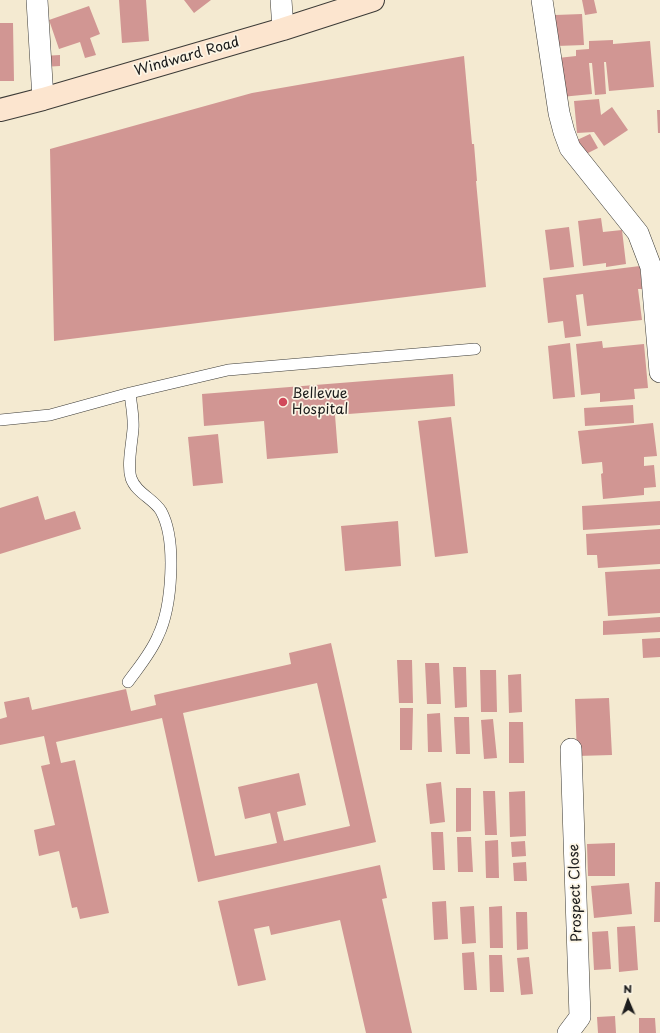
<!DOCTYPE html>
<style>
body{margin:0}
#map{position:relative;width:660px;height:1033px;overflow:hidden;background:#f4ead1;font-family:"Playpen Sans",sans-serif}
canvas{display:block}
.north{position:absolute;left:608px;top:981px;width:40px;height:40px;-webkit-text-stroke:3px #fcf5e5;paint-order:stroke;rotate:358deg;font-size:11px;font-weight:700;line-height:16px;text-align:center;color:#1c1c1c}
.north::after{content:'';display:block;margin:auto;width:14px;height:18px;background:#1c1c1c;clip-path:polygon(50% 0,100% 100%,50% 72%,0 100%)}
</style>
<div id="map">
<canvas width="660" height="1033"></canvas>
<div class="north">N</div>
</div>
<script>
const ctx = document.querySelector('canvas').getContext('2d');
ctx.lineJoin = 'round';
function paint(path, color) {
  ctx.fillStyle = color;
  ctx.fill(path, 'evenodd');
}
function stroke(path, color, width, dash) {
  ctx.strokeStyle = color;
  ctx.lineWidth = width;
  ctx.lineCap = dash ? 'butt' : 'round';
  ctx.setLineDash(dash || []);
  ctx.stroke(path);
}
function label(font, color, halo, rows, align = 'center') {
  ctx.font = font + ' "Playpen Sans",sans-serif';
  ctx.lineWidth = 3.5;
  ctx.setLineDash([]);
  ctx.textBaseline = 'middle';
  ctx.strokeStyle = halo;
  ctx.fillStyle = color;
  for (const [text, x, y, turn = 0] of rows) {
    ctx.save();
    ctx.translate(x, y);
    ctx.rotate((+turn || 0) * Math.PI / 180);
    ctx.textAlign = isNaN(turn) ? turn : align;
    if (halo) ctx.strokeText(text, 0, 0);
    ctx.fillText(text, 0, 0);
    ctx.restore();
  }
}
paint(new Path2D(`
 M119,0H146L149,41L122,43Z
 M184,0H211L194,13Z
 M582,0H594L597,13L585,15Z
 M89,6L100,34L90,38L96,55L85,58L80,42L59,49L49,20Z
 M582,14L584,45L557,46L555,15Z
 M0,23H13L14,81H0Z
 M613,40V44L650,41L654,87L609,91L606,62H604L606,94L595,95L592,63H589L592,94L561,97L558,58L576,56V50L589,49V41Z
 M60,55V66L43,67L42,56Z
 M464,56L472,144H474L477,181H476L486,287L54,341L50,149L252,93Z
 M599,99L601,115L612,107L628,130L604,146L594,132L577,133L574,101Z
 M657,110H660V133H658Z
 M590,134L598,148L582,156L575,141Z
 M601,218L603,232L622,230L626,264L606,267V263L583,266L578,221Z
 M569,227L574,267L550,270L545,230Z
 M640,266L642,289H638L642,320L587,326L583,294L576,295L581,336L565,338L563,321L548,323L543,278Z
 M602,341L603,348L644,344L648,388L634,389L635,399L600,402V393L581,395L576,344Z
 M570,343L575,397L553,399L548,346Z
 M453,374L455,406L335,415L338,453L267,459L264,421L204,426L202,394Z
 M633,405L634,423L585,426L584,408Z
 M451,417L468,553L435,557L418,421Z
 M653,423L657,456L644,457V466L654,465L656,487L644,488V495L603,499L601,474L603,473L602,462L582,464L578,431Z
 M218,434L223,483L193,486L188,437Z
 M38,496L45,520L75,511L81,529L0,554V508Z
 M660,501V525L583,530L582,506Z
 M398,521L401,566L345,571L341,526Z
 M660,529V564L598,568L597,555H587L586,534Z
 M660,569V613L608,616L605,572Z
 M660,617V632L603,635V621Z
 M660,638V657L643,658L642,639Z
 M331,643L376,842L198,882L162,718L56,742L61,763L75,760L109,913L80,919L77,907L72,908L59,851L39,856L34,830L55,825L41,766L50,764L44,736L0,745V719L7,717L4,702L29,697L32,710L126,689L131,711L156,705L154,695L291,664L289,653ZM317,683L350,826L284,841L277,812L306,805L299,773L238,787L245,819L270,813L277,843L215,856L183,713Z
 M397,660H412L413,703H399Z
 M425,663H439L441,704H427Z
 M453,667H466L467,707L455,708Z
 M480,670H496L497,712H481Z
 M521,674L522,712L509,713L508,675Z
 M609,698L612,755L577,756L575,699Z
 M400,708H413L412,750H400Z
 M440,713L442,752H428L427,714Z
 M454,717H469L470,754H456Z
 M493,719L497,758L484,759L481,720Z
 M509,722H523L524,763H509Z
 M441,782L445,822L430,824L426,784Z
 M456,788H471V831L456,832Z
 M483,791H495L497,835H485Z
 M525,791L526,836L510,837L509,792Z
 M431,832H443L445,870H433Z
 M457,837H471L473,872H458Z
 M498,840L499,878H486L485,841Z
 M525,841L526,856L512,857L511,842Z
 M615,843V876H588L587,844Z
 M526,862L527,881H514L513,863Z
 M380,865L387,898L382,899L412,1033H366L340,920L271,935L269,926L254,929L266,980L238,986L218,901Z
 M655,882H660V922H654Z
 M629,883L632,914L594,918L591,886Z
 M446,901L448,939L434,940L432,902Z
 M474,906L476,943L462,944L460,907Z
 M502,906L503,948H490L489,907Z
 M516,912H527L528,949L517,950Z
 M635,926L638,970L619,972L617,927Z
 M608,931L611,969L594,970L592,932Z
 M474,952L477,990H464L462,953Z
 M489,955H502L504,992H490Z
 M529,957L533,994L521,995L517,958Z
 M615,1016L616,1033H598L597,1017Z
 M639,1018H655L656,1033H639Z`), '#d19693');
const service = new Path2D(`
 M0,420L50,415L130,393L228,370L475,349
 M128,682C138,668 151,653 158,636C172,607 177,540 161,511C154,499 136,493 131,478C127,465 132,443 133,429C134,417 131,404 130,393`);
const minor = new Path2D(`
 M37,0L43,99
 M281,0L283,29
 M542,0L559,113L564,132L570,148L638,233L651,267L660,372
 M568,1033L580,1017L571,749`);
const secondary = new Path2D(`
 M0,110L43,99L283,29L373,0`);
stroke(service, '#3c3b37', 12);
stroke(minor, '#3c3b37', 22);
stroke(secondary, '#3c3b37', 24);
stroke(service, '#fff', 11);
stroke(minor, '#fff', 21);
stroke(secondary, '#fce5cf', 22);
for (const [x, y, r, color] of [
 [283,402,5,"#d1495b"]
]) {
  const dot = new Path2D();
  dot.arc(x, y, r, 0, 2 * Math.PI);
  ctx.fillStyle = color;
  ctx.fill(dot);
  stroke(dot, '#fcf5e5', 1.5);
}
label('14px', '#1c1c1c', '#fcf5e5', [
 ["Windward Road",187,57,-16],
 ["Prospect Close",576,893,-92]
]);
label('14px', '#1c1c1c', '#fcf5e5', [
 ["Bellevue",292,394],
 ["Hospital",292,410]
], 'left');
</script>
